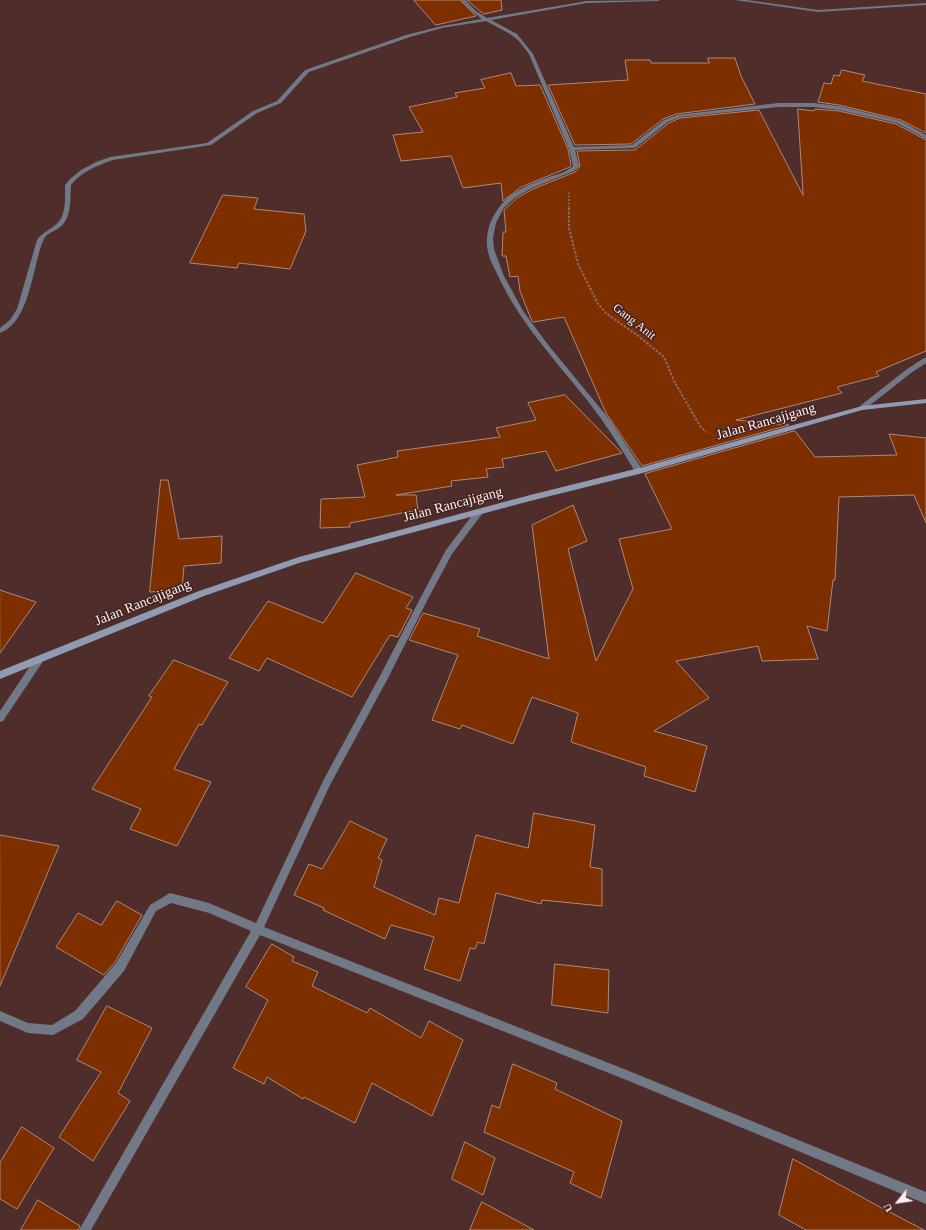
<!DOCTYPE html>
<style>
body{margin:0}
#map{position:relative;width:926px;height:1230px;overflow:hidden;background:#4f2d2b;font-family:Georgia,serif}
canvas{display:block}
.north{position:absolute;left:878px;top:1182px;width:40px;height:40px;-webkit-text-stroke:3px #442321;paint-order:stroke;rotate:240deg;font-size:11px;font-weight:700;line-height:16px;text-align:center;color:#fdefee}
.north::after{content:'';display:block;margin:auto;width:14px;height:18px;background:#fdefee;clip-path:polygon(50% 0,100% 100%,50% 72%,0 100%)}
</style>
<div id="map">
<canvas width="926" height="1230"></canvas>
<div class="north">U</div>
</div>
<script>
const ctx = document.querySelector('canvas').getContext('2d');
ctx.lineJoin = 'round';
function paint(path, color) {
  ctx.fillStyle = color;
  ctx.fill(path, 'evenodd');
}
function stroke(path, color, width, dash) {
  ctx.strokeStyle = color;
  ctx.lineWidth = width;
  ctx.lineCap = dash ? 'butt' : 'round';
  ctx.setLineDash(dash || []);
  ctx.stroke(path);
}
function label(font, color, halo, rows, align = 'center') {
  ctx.font = font + ' Georgia,serif';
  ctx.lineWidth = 3;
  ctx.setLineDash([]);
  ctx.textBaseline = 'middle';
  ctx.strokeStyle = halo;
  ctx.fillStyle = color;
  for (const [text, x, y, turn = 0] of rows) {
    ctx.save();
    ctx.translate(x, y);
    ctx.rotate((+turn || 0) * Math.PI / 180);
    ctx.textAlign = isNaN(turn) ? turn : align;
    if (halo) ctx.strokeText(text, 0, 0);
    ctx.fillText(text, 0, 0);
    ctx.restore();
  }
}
const building = new Path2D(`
 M414,0H460L476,16L436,25Z
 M467,0H501L502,10L484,14Z
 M708,58H735L741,76L755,104L676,114L663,119L631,144L575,145L548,85L628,80L625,60H650L651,63H709Z
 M842,70L865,75L862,81L926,94V133L901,120L839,105L818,102L824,83L831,84L834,75L839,76Z
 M511,73L516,86L540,85L568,149L571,165L570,167L521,187L503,201L501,183L463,188L451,156L401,161L393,135L423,132L409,107L457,97L455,93L485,88L481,80Z
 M798,109L814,111L815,109L839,111L896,124L926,140V351L876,372L879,376L837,387L842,393L736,420L789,425L642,466L606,413L564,317L533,322L531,319L520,291L518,276L510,277L506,256H502L503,232H506L504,210L517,198L533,189L575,172L580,166L577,151L635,150L669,123L680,118L759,110L803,195Z
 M223,195L258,198L254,209L304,214L306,231L290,269L239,263L237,268L190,263Z
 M565,395L622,453L556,471L546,451L502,459L504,467L486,469L488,477L451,481L452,486L396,495H416L418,510L350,523V527L320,528L321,499L365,497L357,465L398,457L397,451L500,437L496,428L536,420L528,403Z
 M795,431L815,457L897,455L889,434L926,438V523L914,495L839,497L835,580H833L827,631L807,626L818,659L762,661L758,646L676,661L709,698L654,731L707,746L695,792L644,776L646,767L571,742L578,713L532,697L513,744L462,725L460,729L432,720L458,655L409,640L423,613L480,629L477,636L549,659L532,525L573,505L587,541L568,549L596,661L633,589L619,539L672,529L645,474Z
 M161,480H168L179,539L222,536L221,563L184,566L182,590L150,592Z
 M356,573L413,597L406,608L412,610L398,637L390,635L352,697L267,658L259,671L229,658L268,601L323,623Z
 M0,590L36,602L0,653Z
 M174,660L228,682L202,725L199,724L174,769L211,782L177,846L130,829L141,809L92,789L152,697L149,696Z
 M534,813L595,825L590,867L602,869V906L542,900L541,904L496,893L484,944L478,942L475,949L470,948L460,981L424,969L434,937L391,925L385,939L323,910L324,908L294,895L309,864L322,869L350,821L387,839L378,858L382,860L374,887L435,915L439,898L459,903L476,835L528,848Z
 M0,835L59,846L0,986Z
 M117,901L142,915L115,962L104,975L56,947L78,913L101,925Z
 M272,944L294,957L292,961L318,972L312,986L367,1013L370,1008L421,1038L429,1021L463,1040L432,1116L372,1083L355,1123L304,1097L303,1099L267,1077L264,1084L233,1068L268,1000L246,987Z
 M555,964L609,970L608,1013L552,1005Z
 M107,1006L152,1028L118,1093L130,1101L93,1161L59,1137L101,1072L77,1060Z
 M513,1064L557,1083L555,1089L622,1121L601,1198L570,1183L574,1172L484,1132L492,1105L499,1108Z
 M22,1127L54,1148L17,1209L0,1199V1163Z
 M465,1142L495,1158L483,1195L452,1179Z
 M793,1159L878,1206L924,1230H806L779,1215Z
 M38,1200L80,1226L78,1230H21Z
 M482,1202L534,1230H470Z`);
paint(building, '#7e2f00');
stroke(building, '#ad8979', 1);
stroke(new Path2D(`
 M569,192V209`), '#886c6b', 1.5, [2, 1.5]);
stroke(new Path2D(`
 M569,208V228L578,264L598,304L607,314L637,335L664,357L674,381L700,426L706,432`), '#886c6b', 2, [2.5, 1.5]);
paint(new Path2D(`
 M461,0H465L476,11L487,18L587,1L660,0L658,1L587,3L491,20L517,34L533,54L574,147L632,145L664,120L677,115L778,103H813L839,106L901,121L926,135V139L897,123L839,110L813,107H778L680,117L668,122L635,148L575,150L579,166L574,171L532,188L516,197L509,203L503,209L496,223L493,238L494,249L503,274L523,311L549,346L610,420L642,469L643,471L642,473H636C621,448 605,423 587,400C556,361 522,325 500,280C495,269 488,258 487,246C486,233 490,219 498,209C510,191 532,183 552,176C559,174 567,172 573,166L569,149L529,54L519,41L510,34L486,21L442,28L410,37L309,72L281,103L257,113L211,145L113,160C98,165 81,172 71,185C70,200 72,219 59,228C53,232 45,234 43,241C32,268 30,322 0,333V328L10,320L17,309L37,240C42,233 48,231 54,226C67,218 65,198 65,185L70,179L81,170L96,162L110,157L207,143L253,111L277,101L305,70L406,35L442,26L482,19L473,12Z
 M735,0H747L818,10L926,3V5L818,12Z
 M924,358H926V363L911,373L864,410H860V406L907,369Z
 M479,509L482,510L483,512L482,514L452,554L429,597L387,680L330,785L264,927L629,1071L926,1192V1204L629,1081L260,935L91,1230H79L251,931L209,913L171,903L156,911L124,971L83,1019L53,1035L28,1033L0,1021V1011L28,1023L52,1025L75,1011L116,963L150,905L170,893L209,903L256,923L324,779L381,674L423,593L446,550L476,510Z
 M39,656L42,657L43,660L42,663L3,721L0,722V711L36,657Z`), '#717886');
paint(new Path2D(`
 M926,399V403L862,410L639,474L530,501L299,563L204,596L0,679V671L199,591L299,557L530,495L639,468L862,406Z`), '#909bb1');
label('12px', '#fdefee', '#442321', [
 ["Gang Anit",634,322,38]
]);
label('14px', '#fdefee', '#442321', [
 ["Jalan Rancajigang",766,422,-16],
 ["Jalan Rancajigang",453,505,-15],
 ["Jalan Rancajigang",143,603,-22]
]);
</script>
